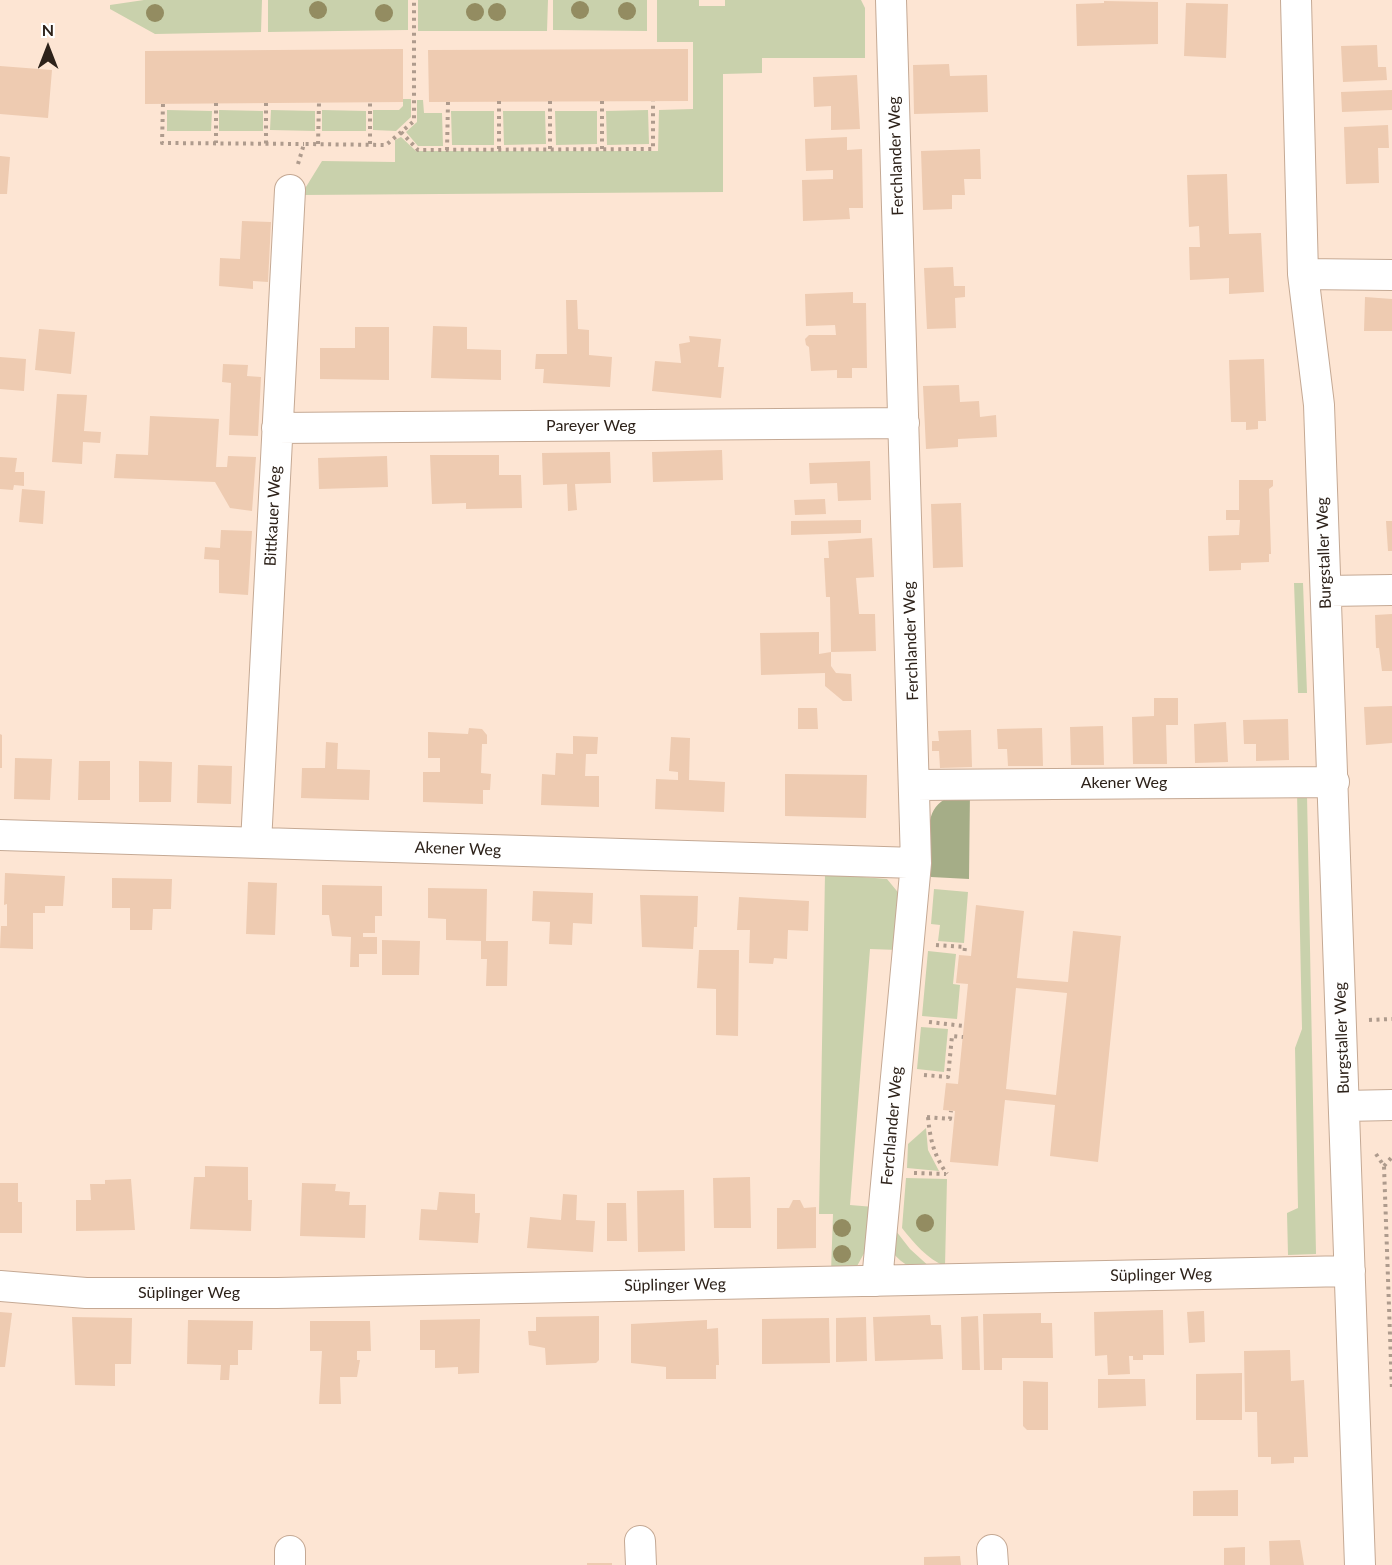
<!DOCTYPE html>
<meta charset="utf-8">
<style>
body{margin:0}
#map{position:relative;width:1392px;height:1565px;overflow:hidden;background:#fde5d3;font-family:Lato,sans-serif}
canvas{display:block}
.north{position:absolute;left:18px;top:18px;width:60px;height:60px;-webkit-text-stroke:4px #fff;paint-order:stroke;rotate:0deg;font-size:16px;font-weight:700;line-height:24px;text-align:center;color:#2d221a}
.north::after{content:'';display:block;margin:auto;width:21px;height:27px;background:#2d221a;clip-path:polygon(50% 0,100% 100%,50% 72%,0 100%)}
</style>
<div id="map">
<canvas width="1392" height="1565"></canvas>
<div class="north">N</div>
</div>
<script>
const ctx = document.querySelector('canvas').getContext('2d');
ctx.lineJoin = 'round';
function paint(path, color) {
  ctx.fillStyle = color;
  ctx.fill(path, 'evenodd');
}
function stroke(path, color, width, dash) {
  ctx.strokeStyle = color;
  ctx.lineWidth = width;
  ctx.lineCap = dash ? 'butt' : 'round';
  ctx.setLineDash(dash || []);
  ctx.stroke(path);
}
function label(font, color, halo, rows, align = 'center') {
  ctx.font = font + ' Lato,sans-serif';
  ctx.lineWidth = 6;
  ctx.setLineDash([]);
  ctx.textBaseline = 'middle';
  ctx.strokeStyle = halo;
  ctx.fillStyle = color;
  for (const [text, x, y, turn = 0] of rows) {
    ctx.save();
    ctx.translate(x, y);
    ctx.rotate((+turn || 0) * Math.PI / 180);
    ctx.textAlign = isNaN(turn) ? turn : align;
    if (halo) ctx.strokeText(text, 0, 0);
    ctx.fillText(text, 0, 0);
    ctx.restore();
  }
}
paint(new Path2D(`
 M144,0H262L261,32L155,34L110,9V5Z
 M268,0H408V30L268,32Z
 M418,0H548L547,31H418Z
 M553,0H647V31L553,30Z
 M657,0H699V6H725V0H861L865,8V58H762V73L723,74V192L301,195L322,161L395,162V140L401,137L416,151H658L659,110L693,109V42H657Z
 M403,99H411V117L396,131L373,130V110H399L403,106Z
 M417,100H423L424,113H442L443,146H418L406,132L417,122Z
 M167,110L212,111L211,131H167Z
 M219,110L263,111V131H219Z
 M271,110L315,111V131L270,130Z
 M322,110L366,111V131H322Z
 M648,110L649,144L607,145L606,111Z
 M451,111H494V145H452Z
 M503,111H545L546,144L504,145Z
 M555,111H597V144L556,145Z
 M1294,583H1303L1307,693H1298Z
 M1297,792L1307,795L1316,1254L1288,1255L1287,1213L1298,1208L1295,1048L1302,1029Z
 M825,874L887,879L901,896L898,950L870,949L850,1205L874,1207L868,1246L856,1268L831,1272L833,1214H819Z
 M934,889L968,892L964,943L938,941L940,925L931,924Z
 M928,951L956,954L953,984L960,985L957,1019L922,1016Z
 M921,1027L948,1029L944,1072L917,1069Z
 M926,1128L928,1150L939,1171L907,1168L908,1144Z
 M906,1178L947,1179L945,1266C927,1259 914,1243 902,1228Z
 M896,1231L910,1249L932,1269C914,1268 906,1268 894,1254Z`), '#c9d1ac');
paint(new Path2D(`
 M970,790L969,879L931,877C925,866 927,856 928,844C929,807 934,800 970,790Z`), '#a5ad87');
paint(new Path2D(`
 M1104,1L1158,2V44L1077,46L1076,4L1104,3Z
 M1186,3L1228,4L1226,58L1184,56Z
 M1377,45L1378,67H1386L1387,80L1343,82L1341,46Z
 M403,49V102L145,104V51Z
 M688,49V101L429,102L428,50Z
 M949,64L950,76L987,75L988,112L914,114L913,65Z
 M0,66L52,70L48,118L0,114Z
 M857,75L860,129L831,130V106L814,107L813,77Z
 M1392,90V110L1342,112L1341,92Z
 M1388,125L1389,148H1378L1379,183L1346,184L1344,127Z
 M847,137V150L862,149L863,208H849L850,219L803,221L802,180L833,179V170L806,171L805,139Z
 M980,149L981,179H964L965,195H952V209L923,210L921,151Z
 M0,156L10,157L7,194H0Z
 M1227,174L1229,234L1261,233L1264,292L1229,294V278L1190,280L1189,247H1200L1199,226L1189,227L1187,175Z
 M242,221L271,222L268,282L253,281V289L219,286L220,258L240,259Z
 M953,267L954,286H965V297L955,298L956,328L927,329L924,268Z
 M853,292V303H866L867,368H852V378H837V370L811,371L809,347L806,345L805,339L809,335H836L835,325L806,326L805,294Z
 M1365,297L1392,299V331H1364Z
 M566,300H577L578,329L589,330V355L612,357L610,387L543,383L544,369H535L536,354H567Z
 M433,326L467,327V349L501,350V380L431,378Z
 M355,327H389V380L320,379V348H355Z
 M39,329L75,332L71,374L35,370Z
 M689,336L721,339L718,367H724L721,398L652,391L655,361L681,363L679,344L690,342Z
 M0,357L26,359L24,391L0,389Z
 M1264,359L1266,421H1258V429L1246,430V422H1231L1229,360Z
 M223,364L248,365L247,376L261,377L258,436L229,435L231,383L222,382Z
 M959,385L960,402L979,401L980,417L996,415L997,437L958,439V447L926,449L923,386Z
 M57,394L87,395L84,431L101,432L100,443L83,442L82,464L52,462Z
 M150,416L219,419L216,467H227L228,456L256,457L252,511L230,508L215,482L114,478L116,454L148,455Z
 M722,450L723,480L653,482L652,452Z
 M610,452L611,483L575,484L577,510L568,511L567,484L543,485L542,453Z
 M430,455H499V475H521L522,508L466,509V503L432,504Z
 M387,456L388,487L319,489L318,458Z
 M0,457L17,458L15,472H24V486L14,485L13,490L0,489Z
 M870,461L871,500L838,501L837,483L810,484L809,463Z
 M1239,480H1273V486L1269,489L1271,554H1269V562L1241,563V570L1209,571L1208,536L1239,535L1240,520H1226V510H1239Z
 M22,489L45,491L43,524L19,522Z
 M825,499L826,514L795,515L794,500Z
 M961,503L963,567L933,568L931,504Z
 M861,520V533L791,535V521Z
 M1386,521H1392V551H1388Z
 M221,530L252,531L248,595L219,593V560L204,559L205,547L220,548Z
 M872,538L874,577L856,578L859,614H875L876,651L831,652L830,597H826L824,558H829L828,541Z
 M1392,614V671H1382L1379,648H1376L1375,615Z
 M819,632V654L831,652V666L836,673L851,674L852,701H843L825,686V673L761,675L760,633Z
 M1154,698H1178V725H1166L1167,764H1133L1132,717L1154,716Z
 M1392,706V743L1366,745L1364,707Z
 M798,708H817L818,729H798Z
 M1288,719L1289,760L1256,761V744H1244L1243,720Z
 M1226,722L1228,762L1195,763L1194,724Z
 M1103,726L1104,765H1071L1070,727Z
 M469,728L482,729L487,735V744H482L481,773L491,774L490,790H483V804L423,802V772H440V758H428V732L468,734Z
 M1042,728L1043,766H1008L1007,749H998L997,729Z
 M971,730L972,767L940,768L939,751H932V741H939L938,731Z
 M0,734L2,735V768H0Z
 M573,736L598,737L597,754H586L585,776H599V807L541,805L542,774L555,775L556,753L573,754Z
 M671,737L690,738L689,780L725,782L724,812L655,809L656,779L678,780V772L669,771Z
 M326,742L338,743L337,769L370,770L369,800L301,798L302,768H325Z
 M15,758L52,759L50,800L14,799Z
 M79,761H110V800H78Z
 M139,761L172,762L171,802H139Z
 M198,765L232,766L231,804L197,803Z
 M785,774L867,775L866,818L785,816Z
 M5,873L65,876L63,906H45V913H33V949L0,948L1,926H7V904L4,905Z
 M112,878L172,879L171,909H153L152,930H130V908H112Z
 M248,882L277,883L275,935L246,934Z
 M322,885L382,886V916H375V933H363V937H377V954H359V967H350L351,937L332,936L329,915H322Z
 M428,888L487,889L486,941H508L507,986H486L487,959H481V941L446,940V919L428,918Z
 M533,891L593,893L592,924L573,923L572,945L549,944L550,922L532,921Z
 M640,895L698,896L697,927H694L693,949L642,947Z
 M739,897L809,901L808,931L788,930L787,959L774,958L773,964L749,963L750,930H737Z
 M976,905L1024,911L1017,978L1068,982L1073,931L1121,936L1098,1162L1050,1156L1055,1105L1005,1100L998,1166L950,1162L955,1111L943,1110L946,1083L958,1084L968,984L956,983L959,955L971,956ZM1016,988L1067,993L1056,1095L1006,1089Z
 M382,940L420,941L419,975H382Z
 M699,950H739L738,1036L716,1035V989L697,988Z
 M205,1166L248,1167V1200H252L251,1231L190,1229L194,1177H205Z
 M750,1177L751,1228H714L713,1178Z
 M131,1179L135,1230L76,1231V1200H91L90,1184H105V1180Z
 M0,1183H18V1202H22V1233H0Z
 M302,1183L336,1184L335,1191L350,1192L349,1205H366L365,1238L300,1236Z
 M684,1190L685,1251L638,1252L637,1191Z
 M439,1192L475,1194V1213H480L478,1243L419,1240L421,1209L437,1210Z
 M563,1194L577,1195L576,1220L595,1221L593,1252L527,1248L530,1217L561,1220Z
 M793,1200H800L804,1208L816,1207V1248L777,1249V1208H789Z
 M607,1203H626L627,1241H607Z
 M1163,1310L1164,1355H1143V1360H1133V1356H1129L1130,1374L1108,1375L1107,1355L1095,1356L1094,1312Z
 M1204,1311L1205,1342L1189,1343L1187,1312Z
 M0,1312L12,1313L5,1367H0Z
 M1041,1313V1323H1052L1053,1358H1002V1370H984L983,1314Z
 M930,1315L931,1325H941L943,1359L875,1361L873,1317Z
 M599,1316V1360L596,1363L546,1365L545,1348L529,1345L528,1331H536V1317Z
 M978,1316L980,1370H962L961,1317Z
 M72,1317L132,1318L131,1364H115V1386L75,1385Z
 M866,1317L867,1361L836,1362V1318Z
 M829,1318L830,1363L762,1364V1319Z
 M480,1319L479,1373L458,1374V1367L435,1368V1350H420V1320Z
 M188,1320L253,1321L252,1350H238V1365H230L229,1380H220L221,1365L187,1364Z
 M707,1320V1329L718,1328L719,1365H716V1379H666V1367L631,1363V1324Z
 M310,1321H370L371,1351H357V1360H360L357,1377H340L341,1404H319L322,1351H310Z
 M1290,1350L1291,1381L1304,1380L1308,1457H1294V1463L1271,1464V1457H1258L1257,1412H1245L1244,1351Z
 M1242,1373V1420H1196V1374Z
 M1098,1379H1145L1146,1406L1098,1408Z
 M1023,1381L1048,1382V1430H1027L1023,1426Z
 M1238,1490V1516H1193V1491Z
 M1300,1540L1304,1565H1270L1269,1541Z
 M1245,1547V1565H1224V1548Z
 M960,1556L961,1565H924V1557Z
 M587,1563H612V1565H587Z`), '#eecbb1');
const minor = new Path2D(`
 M1296,0L1303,274L1319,405L1360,1565
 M1303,274L1392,275
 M277,428L904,423
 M1326,591L1392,590
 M915,785L1334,782
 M0,835L916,863
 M256,843L290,190
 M1344,1106L1392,1105
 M877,1281L916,863L891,0
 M0,1286L86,1293H277L1350,1271
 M640,1541L641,1565
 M992,1550L993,1565
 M290,1551V1565`);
stroke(minor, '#c5a994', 32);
stroke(new Path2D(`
 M499,101V149
 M602,101V149
 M216,103V143
 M266,103V144
 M163,104L162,143L304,144
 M401,132L418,150L653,149V101
 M318,144L319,103
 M370,144V103
 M550,149V101
 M447,150L448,102
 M298,164L304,144L386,145L414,121V0
 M936,945L965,947L964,955
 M1369,1020L1392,1019
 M929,1022L964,1026
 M924,1075L948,1077L952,1036L963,1037
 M927,1117L950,1119L951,1111
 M928,1117C930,1139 934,1156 947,1174
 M1376,1154L1384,1166L1392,1391
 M1384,1166L1392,1157
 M914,1173L946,1174`), '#ae9b8d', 4, [3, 4.5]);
stroke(minor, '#fff', 30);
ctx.fillStyle = '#938c61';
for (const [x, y] of [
 [318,10],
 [580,10],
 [627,11],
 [475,12],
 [497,12],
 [155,13],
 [384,13],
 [925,1223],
 [842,1228],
 [842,1254]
]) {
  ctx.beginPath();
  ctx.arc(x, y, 9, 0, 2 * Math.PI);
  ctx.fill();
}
label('16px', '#2d221a', '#fff', [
 ["Ferchlander Weg",896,156,-92],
 ["Pareyer Weg",591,426],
 ["Bittkauer Weg",273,516,-87],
 ["Burgstaller Weg",1324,553,-92],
 ["Ferchlander Weg",911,641,-92],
 ["Akener Weg",1124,783],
 ["Akener Weg",458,849,2],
 ["Burgstaller Weg",1342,1038,-92],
 ["Ferchlander Weg",892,1126,-85],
 ["Süplinger Weg",1161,1275,-1],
 ["Süplinger Weg",675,1285,-1],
 ["Süplinger Weg",189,1293]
]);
</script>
